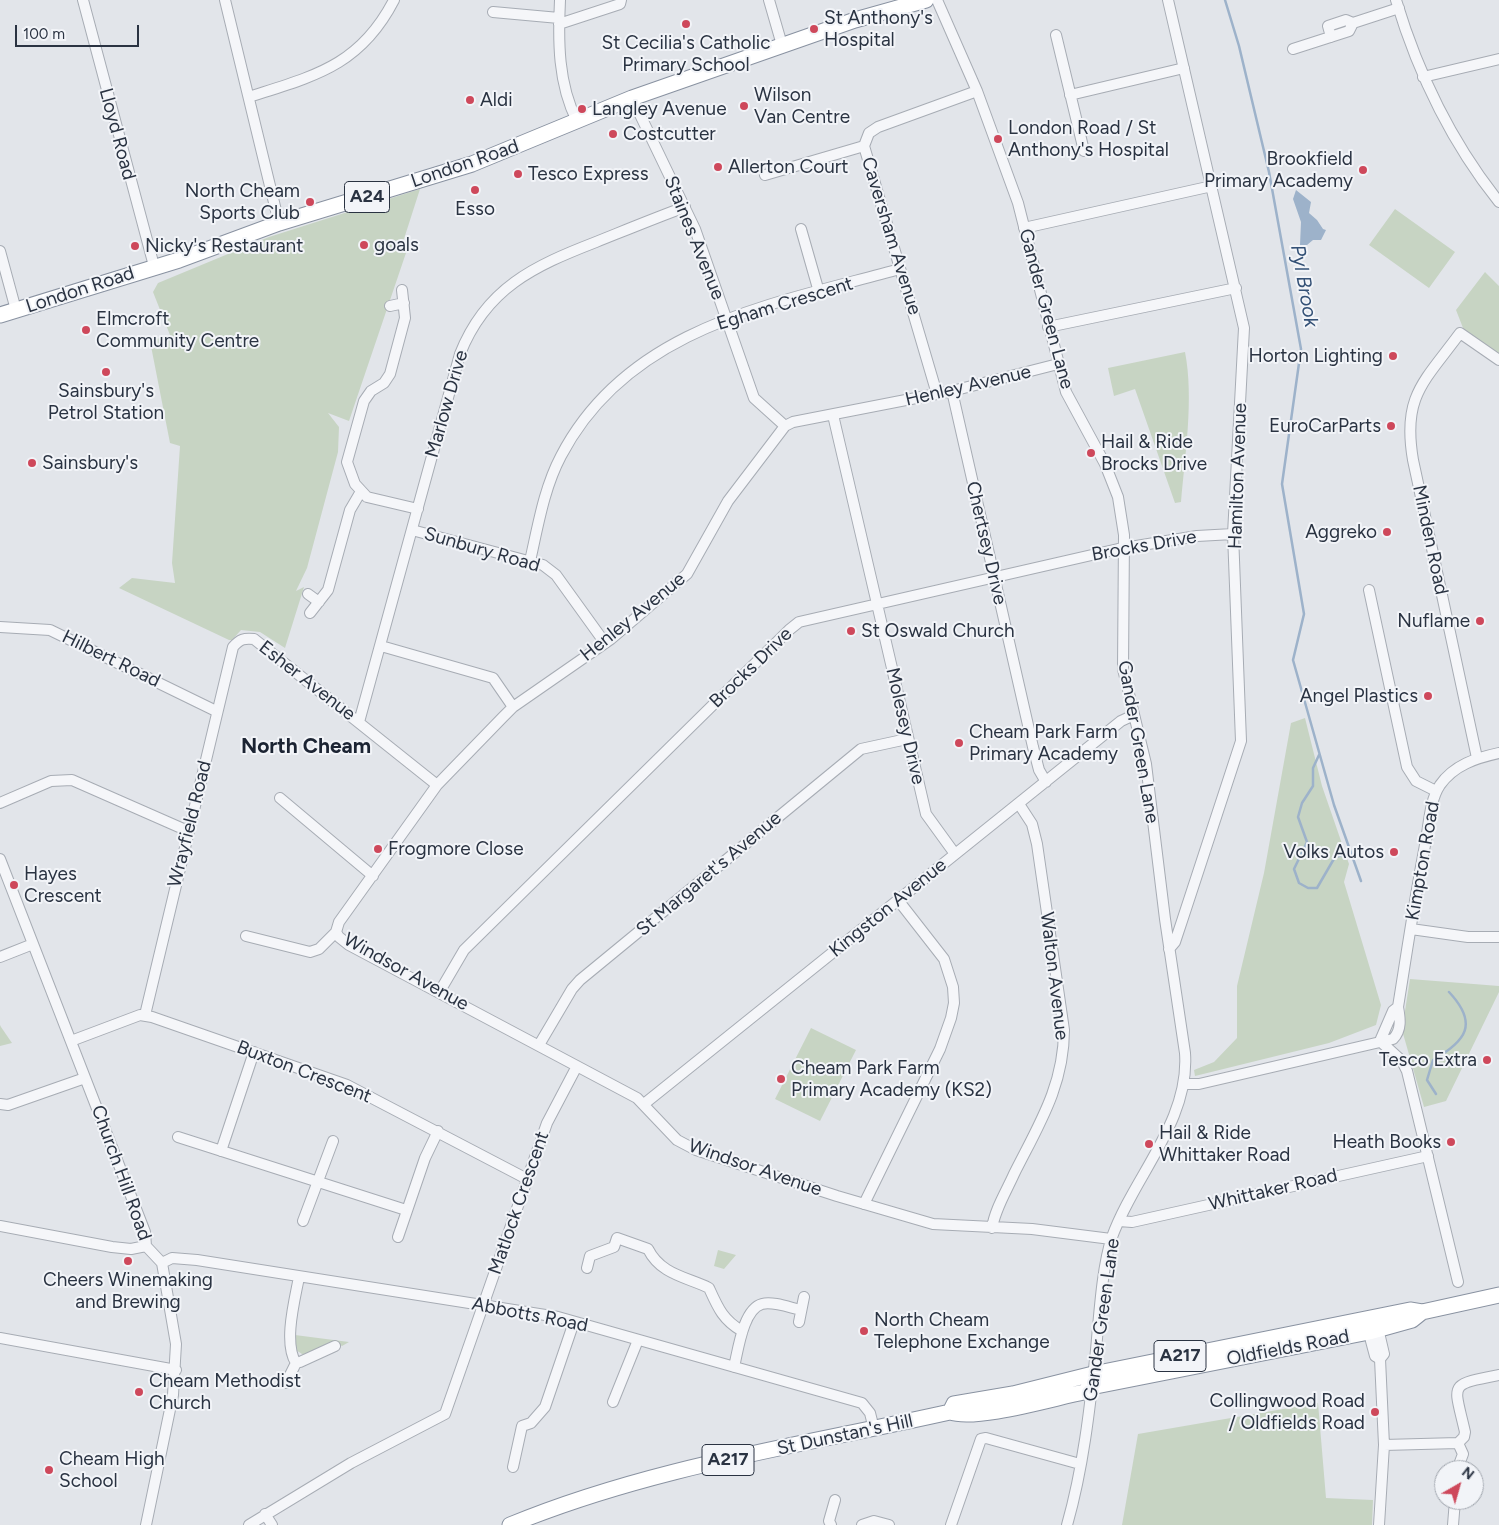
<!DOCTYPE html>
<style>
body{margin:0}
#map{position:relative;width:1499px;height:1525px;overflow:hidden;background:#e2e5ea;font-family:Figtree,sans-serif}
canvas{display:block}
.north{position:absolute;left:1434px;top:1460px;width:50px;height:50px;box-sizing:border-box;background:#f2f4f8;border:1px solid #a2a7af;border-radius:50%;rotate:38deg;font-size:14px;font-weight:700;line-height:20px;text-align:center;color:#2a3342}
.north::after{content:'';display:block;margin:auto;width:18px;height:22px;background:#ce485b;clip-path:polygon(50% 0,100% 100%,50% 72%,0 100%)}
.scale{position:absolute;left:15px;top:25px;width:124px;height:22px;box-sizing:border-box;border:2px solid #2a3342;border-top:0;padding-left:6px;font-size:15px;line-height:18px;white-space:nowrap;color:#2a3342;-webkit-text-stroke:4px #f2f4f8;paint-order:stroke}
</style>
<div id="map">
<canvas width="1499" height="1525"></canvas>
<div class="north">N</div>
<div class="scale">100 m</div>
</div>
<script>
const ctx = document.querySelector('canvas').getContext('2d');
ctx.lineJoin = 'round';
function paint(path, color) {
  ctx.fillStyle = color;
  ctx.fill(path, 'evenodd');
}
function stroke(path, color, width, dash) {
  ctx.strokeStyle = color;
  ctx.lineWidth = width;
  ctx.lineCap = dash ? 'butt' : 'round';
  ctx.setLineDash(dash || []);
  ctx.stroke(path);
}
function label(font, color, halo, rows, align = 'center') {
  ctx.font = font + ' Figtree,sans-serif';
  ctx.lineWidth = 4;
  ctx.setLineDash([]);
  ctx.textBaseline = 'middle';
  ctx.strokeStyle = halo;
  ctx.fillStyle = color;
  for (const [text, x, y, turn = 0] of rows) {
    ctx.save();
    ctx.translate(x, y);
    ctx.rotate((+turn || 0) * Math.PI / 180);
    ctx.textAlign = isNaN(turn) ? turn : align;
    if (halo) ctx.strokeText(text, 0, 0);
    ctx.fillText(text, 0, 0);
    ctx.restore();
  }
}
paint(new Path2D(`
 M420,189L403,242L408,247L349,421L328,413L339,427L338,452L307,568L296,591L304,587L285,648L260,632L241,630L232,640H229L119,588L132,578L175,583L172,563L180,446L170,443L150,341L170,335L153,292L158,283L269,237Z
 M1395,209L1455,252L1429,288L1369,245Z
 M1485,272L1499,286V358L1465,333L1456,310Z
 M1185,352C1194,398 1185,455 1181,502L1175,503L1135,389L1114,396L1108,368Z
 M1305,718L1322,786L1349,864L1344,882L1381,1005L1376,1025L1329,1043L1195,1076L1194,1070L1214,1062L1237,1038V986L1264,873L1291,723Z
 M1410,979L1499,986V992L1446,1101L1424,1107L1402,1030Z
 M0,1025L1,1027L12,1043L0,1046Z
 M811,1028L856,1050L820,1121L775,1099Z
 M718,1250L736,1255L724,1269L714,1266Z
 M295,1335L349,1342L342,1346L335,1342L305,1356L296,1350Z
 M1318,1403L1326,1498L1373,1500L1372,1525H1122L1138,1434Z`), '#c7d4c3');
paint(new Path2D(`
 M1296,190L1311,202L1309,213L1317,220L1323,229L1326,230L1321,240H1313L1307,245H1300L1301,222L1293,199Z`), '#9db2ca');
stroke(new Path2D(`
 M1225,0L1239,46L1269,172L1301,349L1282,484L1304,614L1293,660L1334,805L1361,881
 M1319,755L1313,768V786L1302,803L1298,817L1307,842L1294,869L1299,883L1308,888H1317L1335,857L1343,855L1353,857
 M1436,1094L1427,1080L1433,1060C1466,1041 1479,1024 1449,992`), '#9db2ca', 2.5);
const minor = new Path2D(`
 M83,0L154,266
 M225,0L279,223
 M560,0C558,41 558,84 577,121
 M769,0L782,45
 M937,0L977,91L1018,203L1066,392L1105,464L1118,497L1124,535L1123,669L1146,764L1165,919L1185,1053C1190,1121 1134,1176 1112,1237C1102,1266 1099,1318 1096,1350C1090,1408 1083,1469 1067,1525
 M1168,0L1244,328L1233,534L1241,741L1182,921L1175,942L1169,949
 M1396,0C1418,73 1451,142 1499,202
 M493,12L559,18
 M559,24L620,4L621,0
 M1056,35L1084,151
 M1331,37L1328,26L1346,20L1353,23
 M1293,49L1349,31L1353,23L1399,8
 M1423,77L1499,59
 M1070,95L1184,68
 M249,97C314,76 360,66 394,0
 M632,98L695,229L754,398L785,426
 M765,175L864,146
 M1024,228L1212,186
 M801,229L819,292
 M0,251L16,310
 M402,290L405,318L390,374L384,383L371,391L364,401L347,462L355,484L367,497L418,509
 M390,306L404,303
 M1048,327L1236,288
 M952,391L1033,747L1039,770L1046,782
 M937,394L864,146L869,133L878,127L977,91
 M833,415L926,814L955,854
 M412,530L543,565L556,575L605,643
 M530,561C538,526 544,488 561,456C628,327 773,304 900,269
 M1369,590L1407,767L1416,781L1436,791
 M308,594L319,602
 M310,613L328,590L350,510L360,493
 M0,627L50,630L216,711
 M381,646L493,678L513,707
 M359,722L460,354C486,288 534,266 596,242C626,230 655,218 685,207
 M1477,758L1413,460C1402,396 1424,382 1460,333L1499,360
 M280,798L373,876
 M0,803L51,781L72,780L188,831
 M0,859L145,1232L146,1246L162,1263L176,1344L173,1395L146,1525
 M1411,929L1468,937H1499
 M336,932L339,922L437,785L503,717L513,707L611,639L687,574L728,501L785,426L793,422L952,391L1058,364
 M336,932L339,937L349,945L637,1098L677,1140L696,1150L837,1196L933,1224L1032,1229L1111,1239
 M246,936L310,952L319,949L336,932
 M0,957L33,944
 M440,991L464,950L789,630L799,622L1118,549L1197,536L1233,534
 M145,1015L233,647C240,639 244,638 254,639L437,785
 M71,1041L140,1015L152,1017L347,1085L527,1179
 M1380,1041L1402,1061L1407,1071L1458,1282
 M1380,1041L1393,1011L1398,1007
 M539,1045L572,989L580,980L861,749L907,739
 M1184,1084H1199L1393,1039C1402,1030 1400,1018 1398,1007C1407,951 1415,896 1426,840C1429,823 1430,800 1440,785C1454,765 1476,758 1499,753
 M0,1104L8,1105L85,1078
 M644,1104L1121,721L1134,715
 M178,1137L406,1210
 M221,1151L254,1052
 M864,1204L940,1049L951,1018L954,1003L953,987L944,959L898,900
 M303,1221L333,1141
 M1119,1221L1132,1222L1428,1156
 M0,1226L112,1247L131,1249L146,1246
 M992,1228C995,1209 1006,1192 1014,1174C1038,1126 1064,1086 1064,1030L1037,844L1032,824L1019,804
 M398,1237L425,1158L438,1131
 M162,1263L172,1258L197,1260L558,1317L862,1403L870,1413L874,1429
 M587,1268L590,1256L614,1247L617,1238L648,1249C661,1275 687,1277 709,1288C718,1308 723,1320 742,1331
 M299,1277C295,1299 283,1343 296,1363L300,1362L335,1346
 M799,1322L804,1297
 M1377,1324L1384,1354L1380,1359L1384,1445L1379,1525
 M1367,1326L1375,1356L1380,1359
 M0,1338L176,1370
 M734,1367C738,1351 743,1309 762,1304C773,1301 791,1308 801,1310
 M286,1383L296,1363
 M613,1402L638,1340
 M1458,1443L1464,1437L1465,1432C1454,1383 1447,1385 1499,1375
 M1384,1445L1458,1443
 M513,1467L522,1426L531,1423L545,1407L574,1322
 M1457,1470L1463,1454L1458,1443
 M265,1514L272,1525
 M249,1525L351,1463L445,1414L547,1123L577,1066
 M831,1525L829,1521L835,1500
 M862,1525L874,1521L889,1525
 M951,1525L981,1439L986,1438L1080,1464
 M1453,1525L1455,1500`);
const highway = new Path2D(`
 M0,315L179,260L279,223L472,164L632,98L855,20L926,0
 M950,1412L954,1404L1013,1394L1093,1374L1410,1310L1422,1312L1499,1295
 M510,1525C650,1467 803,1445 950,1412C977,1421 1053,1398 1084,1392L1091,1387L1369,1332L1412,1320L1422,1312`);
stroke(minor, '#a7acb4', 12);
stroke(highway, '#8992a1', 17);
stroke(minor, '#f5f6f9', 10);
stroke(highway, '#fff', 15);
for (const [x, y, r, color] of [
 [686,24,5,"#ce485b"],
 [814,29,5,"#ce485b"],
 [470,100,5,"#ce485b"],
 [744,106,5,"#ce485b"],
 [582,109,5,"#ce485b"],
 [613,134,5,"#ce485b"],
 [998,139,5,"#ce485b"],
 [718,167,5,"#ce485b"],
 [1363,170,5,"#ce485b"],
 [518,174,5,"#ce485b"],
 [475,190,5,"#ce485b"],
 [310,202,5,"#ce485b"],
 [364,245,5,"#ce485b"],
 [135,246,5,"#ce485b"],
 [86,330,5,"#ce485b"],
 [1393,356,5,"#ce485b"],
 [106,372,5,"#ce485b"],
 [1391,426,5,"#ce485b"],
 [1091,453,5,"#ce485b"],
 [32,463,5,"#ce485b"],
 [1387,532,5,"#ce485b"],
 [1480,621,5,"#ce485b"],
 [851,631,5,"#ce485b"],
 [1428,696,5,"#ce485b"],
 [959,743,5,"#ce485b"],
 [378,849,5,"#ce485b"],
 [1394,852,5,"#ce485b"],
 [14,885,5,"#ce485b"],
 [1487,1060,5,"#ce485b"],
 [781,1079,5,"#ce485b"],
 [1451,1142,5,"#ce485b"],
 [1149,1144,5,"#ce485b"],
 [128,1261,5,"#ce485b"],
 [864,1331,5,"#ce485b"],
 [139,1392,5,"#ce485b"],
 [1375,1412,5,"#ce485b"],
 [49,1470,5,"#ce485b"]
]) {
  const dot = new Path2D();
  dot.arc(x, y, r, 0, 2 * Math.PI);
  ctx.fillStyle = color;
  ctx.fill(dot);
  stroke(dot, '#f2f4f8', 2);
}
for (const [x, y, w] of [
 [367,197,45],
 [1180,1356,52],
 [728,1460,52]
]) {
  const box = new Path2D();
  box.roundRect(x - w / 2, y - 15.5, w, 31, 4);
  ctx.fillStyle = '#f2f4f8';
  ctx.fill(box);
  stroke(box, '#2a3342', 1);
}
label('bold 18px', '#2a3342', null, [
 ["A24",367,197],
 ["A217",1180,1356],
 ["A217",728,1460]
]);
label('19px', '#2a3342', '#f2f4f8', [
 ["St Anthony's",824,18],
 ["Hospital",824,40],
 ["St Cecilia's Catholic",686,43,"center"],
 ["Primary School",686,65,"center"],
 ["Wilson",754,95],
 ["Van Centre",754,117],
 ["Aldi",480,100],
 ["Langley Avenue",592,109],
 ["London Road / St",1008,128],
 ["Anthony's Hospital",1008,150],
 ["Costcutter",623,134],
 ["Brookfield",1353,159,"right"],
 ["Primary Academy",1353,181,"right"],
 ["Allerton Court",728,167],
 ["Tesco Express",528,174],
 ["North Cheam",300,191,"right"],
 ["Sports Club",300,213,"right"],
 ["Esso",475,209,"center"],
 ["goals",374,245],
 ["Nicky's Restaurant",145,246],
 ["Elmcroft",96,319],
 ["Community Centre",96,341],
 ["Horton Lighting",1383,356,"right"],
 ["Sainsbury's",106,391,"center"],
 ["Petrol Station",106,413,"center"],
 ["EuroCarParts",1381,426,"right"],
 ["Hail & Ride",1101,442],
 ["Brocks Drive",1101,464],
 ["Sainsbury's",42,463],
 ["Aggreko",1377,532,"right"],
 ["Nuflame",1470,621,"right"],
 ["St Oswald Church",861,631],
 ["Angel Plastics",1418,696,"right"],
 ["Cheam Park Farm",969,732],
 ["Primary Academy",969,754],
 ["Frogmore Close",388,849],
 ["Volks Autos",1384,852,"right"],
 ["Hayes",24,874],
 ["Crescent",24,896],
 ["Tesco Extra",1477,1060,"right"],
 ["Cheam Park Farm",791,1068],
 ["Primary Academy (KS2)",791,1090],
 ["Hail & Ride",1159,1133],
 ["Whittaker Road",1159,1155],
 ["Heath Books",1441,1142,"right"],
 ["Cheers Winemaking",128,1280,"center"],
 ["and Brewing",128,1302,"center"],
 ["North Cheam",874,1320],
 ["Telephone Exchange",874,1342],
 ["Cheam Methodist",149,1381],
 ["Church",149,1403],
 ["Collingwood Road",1365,1401,"right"],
 ["/ Oldfields Road",1365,1423,"right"],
 ["Cheam High",59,1459],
 ["School",59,1481]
], 'left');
label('19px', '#2a3342', '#f2f4f8', [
 ["Lloyd Road",117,134,75],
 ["London Road",465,164,-19],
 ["Caversham Avenue",891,236,73],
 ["Staines Avenue",694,238,68],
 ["London Road",80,290,-18],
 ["Egham Crescent",785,304,-17],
 ["Gander Green Lane",1046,309,75],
 ["Henley Avenue",968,386,-13],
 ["Marlow Drive",447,404,-74],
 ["Hamilton Avenue",1238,476,-88],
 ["Minden Road",1430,540,78],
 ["Chertsey Drive",986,543,77],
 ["Brocks Drive",1144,546,-10],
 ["Sunbury Road",482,550,16],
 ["Henley Avenue",633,617,-39],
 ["Hilbert Road",111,659,26],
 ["Brocks Drive",751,668,-44],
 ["Esher Avenue",307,681,38],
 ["Molesey Drive",905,726,77],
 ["Gander Green Lane",1138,742,80],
 ["Wrayfield Road",190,824,-76],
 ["Kimpton Road",1423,861,-80],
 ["St Margaret's Avenue",709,874,-40],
 ["Kingston Avenue",888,908,-39],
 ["Windsor Avenue",406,972,29],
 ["Walton Avenue",1054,976,83],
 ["Buxton Crescent",304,1072,21],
 ["Windsor Avenue",755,1168,19],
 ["Church Hill Road",121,1173,70],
 ["Whittaker Road",1273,1190,-13],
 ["Matlock Crescent",519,1203,-71],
 ["Abbotts Road",530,1315,11],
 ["Gander Green Lane",1102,1320,-82],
 ["Oldfields Road",1288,1348,-11],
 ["St Dunstan's Hill",845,1435,-12]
]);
label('italic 20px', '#345176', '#f2f4f8', [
 ["Pyl Brook",1304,286,80]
]);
label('bold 21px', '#1c2433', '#f2f4f8', [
 ["North Cheam",306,747]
]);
</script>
